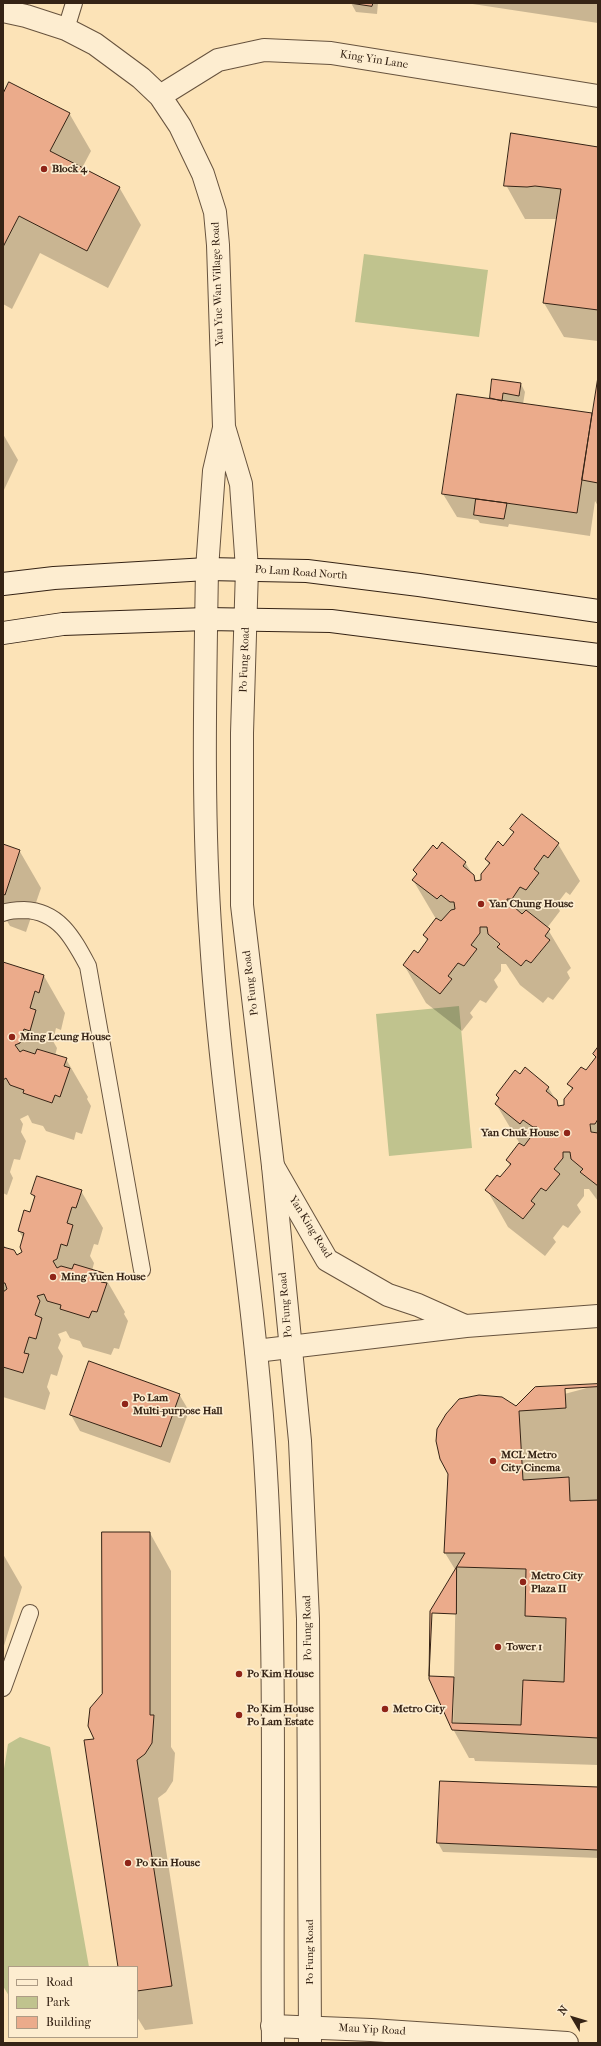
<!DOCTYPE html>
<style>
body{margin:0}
#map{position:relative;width:601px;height:2046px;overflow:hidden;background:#fce3b7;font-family:"IM FELL French Canon",serif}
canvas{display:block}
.frame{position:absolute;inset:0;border:4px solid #352315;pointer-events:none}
.legend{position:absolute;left:8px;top:1966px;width:130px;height:72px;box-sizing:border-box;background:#fdedd0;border:1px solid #ad9c85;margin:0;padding:5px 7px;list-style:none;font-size:12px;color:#352315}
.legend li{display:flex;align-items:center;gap:8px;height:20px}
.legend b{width:20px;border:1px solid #ad9c85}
.north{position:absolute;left:553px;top:1998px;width:40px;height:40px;-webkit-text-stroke:3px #fdedd0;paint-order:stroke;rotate:308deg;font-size:11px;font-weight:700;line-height:16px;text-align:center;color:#352315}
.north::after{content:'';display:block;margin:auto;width:14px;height:18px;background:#352315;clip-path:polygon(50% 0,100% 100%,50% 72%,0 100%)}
</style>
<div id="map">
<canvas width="601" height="2046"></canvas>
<div class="frame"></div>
<ul class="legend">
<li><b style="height:5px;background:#fdedd0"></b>Road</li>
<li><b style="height:11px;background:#c0c38e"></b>Park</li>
<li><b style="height:11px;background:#ebab8b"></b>Building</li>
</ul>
<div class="north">N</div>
</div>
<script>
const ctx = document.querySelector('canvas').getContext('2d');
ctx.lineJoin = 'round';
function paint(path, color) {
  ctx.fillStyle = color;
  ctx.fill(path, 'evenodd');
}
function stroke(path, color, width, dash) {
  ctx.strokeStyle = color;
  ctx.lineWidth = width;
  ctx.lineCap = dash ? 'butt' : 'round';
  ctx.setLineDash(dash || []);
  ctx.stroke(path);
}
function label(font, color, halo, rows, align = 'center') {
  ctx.font = font + ' "IM FELL French Canon",serif';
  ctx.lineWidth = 3.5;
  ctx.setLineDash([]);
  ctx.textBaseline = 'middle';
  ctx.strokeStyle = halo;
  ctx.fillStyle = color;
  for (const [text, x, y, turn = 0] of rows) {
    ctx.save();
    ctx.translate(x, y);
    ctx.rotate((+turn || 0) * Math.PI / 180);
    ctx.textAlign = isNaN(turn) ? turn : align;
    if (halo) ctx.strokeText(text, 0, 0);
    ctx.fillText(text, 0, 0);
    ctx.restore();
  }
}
paint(new Path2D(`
 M364,254L488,270L479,337L355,322Z
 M459,1006L472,1148L389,1156L376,1014Z
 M20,1737L50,1747L89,1967H9V1996L3,1986V1775L8,1744Z`), '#c0c38e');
paint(new Path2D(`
 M351,3H378L377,14L356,12Z
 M466,3H598V23Z
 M3,96L69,113L91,151L82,168L119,187L141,225L108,288L40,253L12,309L3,304Z
 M598,148V341L564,337L544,303L557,219H525L506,185Z
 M493,380L521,384L525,392L523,404L592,414L593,417L598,387V506L595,501L590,536L509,524L508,527L480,523L478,520L457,517L443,494L491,400ZM583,466H585L584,477H582Z
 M3,434L18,460L3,492Z
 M511,829L558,844L580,881L570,895L566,892L556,905L560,911L547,928L571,968L567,972L570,978L553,1000L548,997L543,1003L520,985L506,964H501V971L494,980L498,987L486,1003L480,1000L470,1013L473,1017L462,1031L426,1003L404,965L418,954L427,941L424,935L436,919L413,880L417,875L414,871L437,850L465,862L477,882L482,881L489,865L486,859L503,847L514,834ZM494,938L504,946L503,948L494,940Z
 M3,845L19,850L41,888L26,932L10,926L7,921L3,920Z
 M3,963L44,976L65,1013L61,1030L56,1028L53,1041L57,1048L55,1056L66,1059L88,1097L87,1099L91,1106L82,1134L76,1132L74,1140L46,1131L43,1126L32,1123L28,1115L20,1119L23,1124L21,1132L26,1141L20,1160L14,1159L10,1172L13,1178L7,1195L3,1193Z
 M598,1049V1201L589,1189H584V1196L577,1205L581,1212L568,1228L563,1225L553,1238L556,1242L545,1256L508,1227L487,1190L500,1179L510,1166L507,1160L520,1144L496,1104L499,1100L497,1096L520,1075L548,1087L560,1107L565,1106L572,1090L569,1084L586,1072L596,1058L594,1054Z
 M81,1191L103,1228L98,1245L94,1244L90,1256L94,1263L92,1271L103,1274L125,1312L124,1314L128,1321L119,1349L114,1348L111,1355L83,1347L80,1341L70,1338L66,1331L58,1334L61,1340L58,1348L63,1356L57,1376L51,1374L47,1387L50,1393L45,1410L3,1397V1245L17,1257L23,1252V1238L19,1231L31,1213L35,1199L32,1194Z
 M598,1385V1765L475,1761L474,1758H469L453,1729L456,1571L445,1553L516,1407Z
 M179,1394L189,1411L170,1463L80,1431L71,1415Z
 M150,1533L171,1571V1747L175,1753L173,1781L166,1792L158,1798L193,2024L145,2030L137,2017V1967H119L96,1740L103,1694Z
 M3,1554L22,1587L3,1649Z
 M441,1782L598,1788V1858L443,1852L438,1843Z`), '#0003');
const building = new Path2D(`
 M350,3H373L372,6Z
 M9,82L70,113L50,151L120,187L87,251L19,216L3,247V94Z
 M511,133L598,147V310L543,303L561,189L535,186L527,187L504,186Z
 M598,377V483L582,480Z
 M492,379L521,383L519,396L503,393L502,401L490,398Z
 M457,394L592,413L577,513L442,494Z
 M476,499L507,503L504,519L474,515Z
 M522,814L559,843L548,858L544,855L534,869L539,873L526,890L520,887L512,899H507L508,907L513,906L522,914L526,910L550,929L545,936L550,940L531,963L526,960L521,966L497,947L500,944L488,934L487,927H480V933L471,945L477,949L464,966L458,963L448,976L452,979L440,994L403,965L414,950L418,953L428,939L423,935L436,918L441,921L451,910L455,909L454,902H450L441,895L437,899L412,880L417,874L413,870L433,845L437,849L442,842L466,862L463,866L474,875L475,881L481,880V874L490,863L485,859L498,841L503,846L514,832L510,829Z
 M3,844L20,850L5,895L3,894Z
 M3,962L44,975L39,993L35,991L30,1008L36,1010L30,1031L24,1029L20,1043L15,1045L20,1052L23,1050L35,1054L37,1049L67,1058L64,1066L70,1068L60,1097L55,1095L52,1103L23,1093L24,1090L10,1085L6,1078L3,1080Z
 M598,1047V1119L595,1124H590L591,1132L598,1133V1186L580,1172L583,1169L571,1159L570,1152H563V1158L554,1169L560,1174L546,1191L541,1188L531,1201L535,1204L523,1219L485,1190L497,1175L500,1177L511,1164L506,1160L519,1143L524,1146L533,1134H537V1127H533L523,1120L520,1124L495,1104L499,1098L496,1095L515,1070L520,1074L525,1067L549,1087L546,1091L557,1100L558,1106L564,1105V1099L573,1088L567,1084L581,1067L586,1070L596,1057L593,1054Z
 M37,1176L82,1190L76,1208L72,1207L67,1223L73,1225L67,1246L61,1244L57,1259L53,1261L57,1268L61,1266L72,1269L74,1264L104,1273L101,1282L107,1283L97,1312L92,1311L89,1318L60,1309L61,1305L47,1301L44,1294L37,1296L40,1301L35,1315L42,1318L36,1339L29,1337L24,1353L29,1354L23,1373L3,1367V1292L7,1289L5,1283H3V1247L14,1250L17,1255L22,1252L20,1247L24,1233L18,1231L24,1210L30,1212L35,1196L31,1194Z
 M89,1361L180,1394L161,1447L70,1415Z
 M598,1384V1738L452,1730L429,1679L430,1611L465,1553H444L448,1474L440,1459L436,1441L437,1429L446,1414L459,1399L479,1395L502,1397L516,1406L535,1387Z
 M598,1387V1500L570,1501L569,1477L523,1480L519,1411L566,1408L565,1389Z
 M102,1532H150V1715H154L152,1743L145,1754L137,1760L172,1986L137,1991V1967H118L84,1740L94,1739L88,1726L90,1708L102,1694Z
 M457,1567L526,1569L525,1616L566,1618L564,1682L523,1680L521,1725L452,1723L454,1677L429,1676L432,1613L456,1614Z
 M440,1781L598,1787V1850L437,1843Z`);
paint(building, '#ebab8b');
stroke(building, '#352315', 1);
const service = new Path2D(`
 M66,29L74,3
 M3,913C10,910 16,910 24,910C59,911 73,938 88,966L142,1270
 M3,1688L30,1613`);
const minor = new Path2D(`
 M3,11L26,16L66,29L95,44L141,78L160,96L180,126L203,174L215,212L218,245L224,427L241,484L247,569
 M160,96L218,60L264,50L331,53L598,96
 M207,569L214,471L224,428
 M273,1166L327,1260L388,1295L418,1305L465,1326
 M256,1351L466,1326L598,1316
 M272,2026L371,2030L567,2043`);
const tertiary = new Path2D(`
 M207,569C205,692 202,817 211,940C222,1108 252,1274 264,1442C278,1642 271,1842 273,2043
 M247,569L242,733V905L273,1166L300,1441L308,1619L310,2043`);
const secondary = new Path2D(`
 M3,584L54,578L207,569L307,571L419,585L598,611
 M3,633L63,624L206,619L331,621L598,655`);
stroke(service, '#67533e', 18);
stroke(minor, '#67533e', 24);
stroke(tertiary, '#67533e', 24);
stroke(secondary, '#352315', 24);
stroke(service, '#fdedd0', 16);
stroke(minor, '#fdedd0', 22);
stroke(tertiary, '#fdedd0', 22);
stroke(secondary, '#fdedd0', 22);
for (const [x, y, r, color] of [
 [44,169,4,"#8f2418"],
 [481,904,4,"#8f2418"],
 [12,1037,4,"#8f2418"],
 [567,1133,4,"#8f2418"],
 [53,1277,4,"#8f2418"],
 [125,1404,4,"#8f2418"],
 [493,1461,4,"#8f2418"],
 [523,1582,4,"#8f2418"],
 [498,1647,4,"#8f2418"],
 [239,1674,4,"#8f2418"],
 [385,1709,4,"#8f2418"],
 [239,1715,4,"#8f2418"],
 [128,1863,4,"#8f2418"]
]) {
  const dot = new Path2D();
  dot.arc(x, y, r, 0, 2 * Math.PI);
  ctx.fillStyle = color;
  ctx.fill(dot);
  stroke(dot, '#fdedd0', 1.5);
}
label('11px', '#352315', '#fdedd0', [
 ["King Yin Lane",374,60,9],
 ["Yau Yue Wan Village Road",218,284,-92],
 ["Po Lam Road North",301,573,4],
 ["Po Fung Road",245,660,-88],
 ["Po Fung Road",251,983,-97],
 ["Yan King Road",310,1227,58],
 ["Po Fung Road",286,1305,-95],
 ["Po Fung Road",308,1628,-91],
 ["Po Fung Road",310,1952,-90],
 ["Mau Yip Road",372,2030,3]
]);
label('bold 11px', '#352315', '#fdedd0', [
 ["Block 4",52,169],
 ["Yan Chung House",489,904],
 ["Ming Leung House",20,1037],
 ["Yan Chuk House",559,1133,"right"],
 ["Ming Yuen House",61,1277],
 ["Po Lam",133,1398],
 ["Multi-purpose Hall",133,1411],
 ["MCL Metro",501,1455],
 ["City Cinema",501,1468],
 ["Metro City",531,1576],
 ["Plaza II",531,1589],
 ["Tower 1",506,1647],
 ["Po Kim House",247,1674],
 ["Po Kim House",247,1709],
 ["Po Lam Estate",247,1722],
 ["Metro City",393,1709],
 ["Po Kin House",136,1863]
], 'left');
</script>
